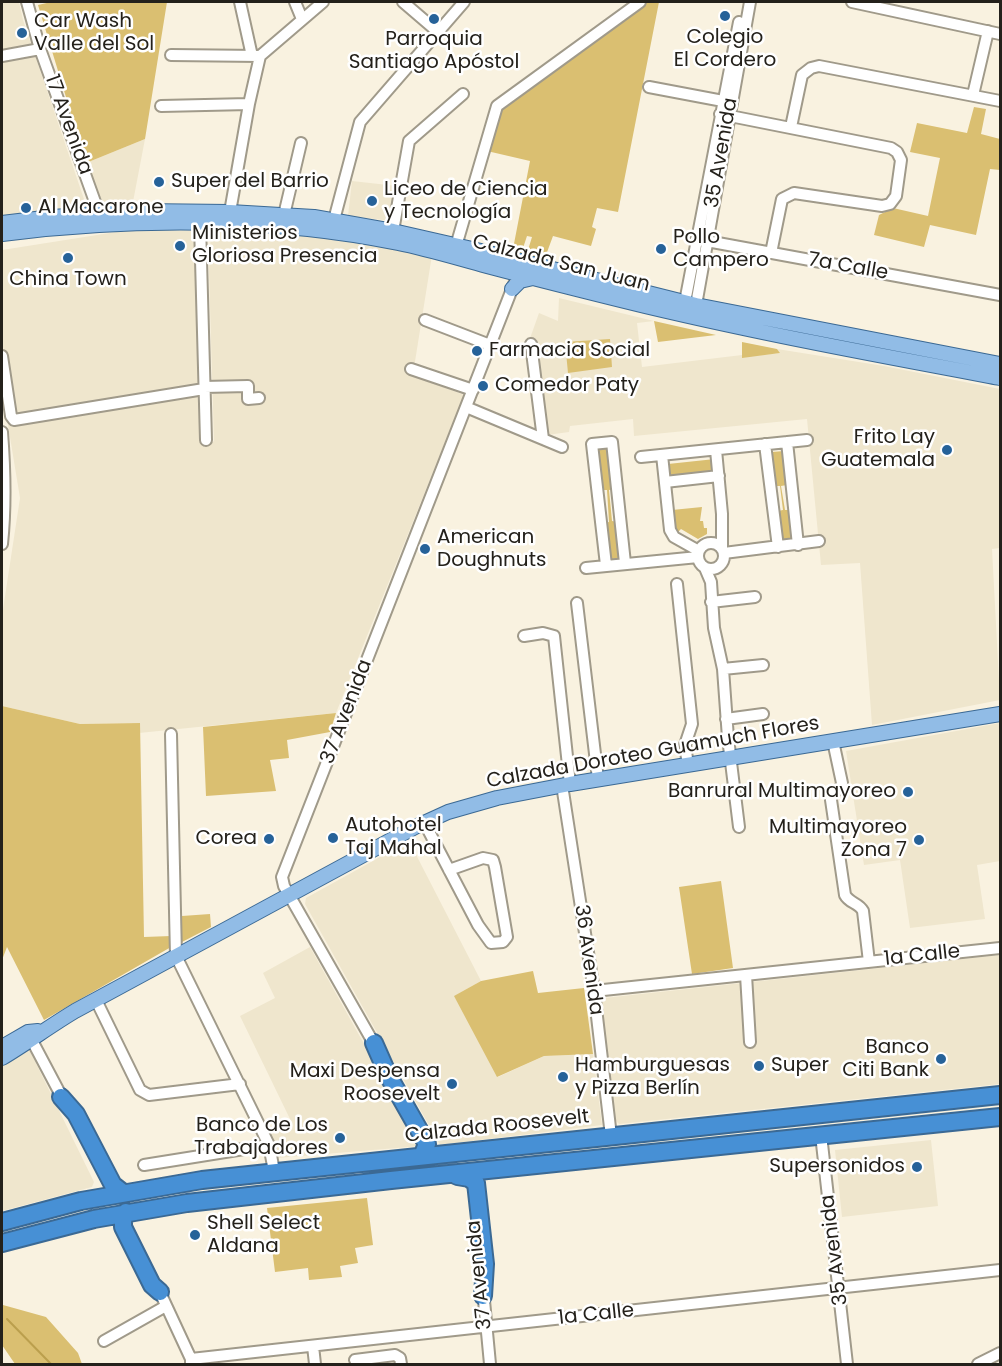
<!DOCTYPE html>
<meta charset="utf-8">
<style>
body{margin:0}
#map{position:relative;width:1002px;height:1366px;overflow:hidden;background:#f9f2e0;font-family:Poppins,sans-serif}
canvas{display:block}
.frame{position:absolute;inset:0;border:3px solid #24211b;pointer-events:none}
</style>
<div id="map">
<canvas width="1002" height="1366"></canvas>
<div class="frame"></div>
</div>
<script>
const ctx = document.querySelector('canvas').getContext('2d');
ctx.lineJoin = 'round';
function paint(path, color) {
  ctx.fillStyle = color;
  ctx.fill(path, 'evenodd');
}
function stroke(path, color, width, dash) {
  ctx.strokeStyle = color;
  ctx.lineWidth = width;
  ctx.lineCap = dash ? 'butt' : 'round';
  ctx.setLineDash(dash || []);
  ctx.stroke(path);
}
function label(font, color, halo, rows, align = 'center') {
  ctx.font = font + ' Poppins,sans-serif';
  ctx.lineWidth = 5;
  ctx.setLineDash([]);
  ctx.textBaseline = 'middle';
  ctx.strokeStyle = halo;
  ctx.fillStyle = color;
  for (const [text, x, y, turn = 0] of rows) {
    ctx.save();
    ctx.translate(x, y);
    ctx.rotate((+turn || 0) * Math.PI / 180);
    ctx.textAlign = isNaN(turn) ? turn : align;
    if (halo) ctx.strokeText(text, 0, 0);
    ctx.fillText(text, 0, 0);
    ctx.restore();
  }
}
paint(new Path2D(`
 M2,2H19L23,20L86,205L2,216Z
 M145,139L132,207L102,209L86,163Z
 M352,181L397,186L392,221L348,216Z
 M135,229L193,231L197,235L204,447L214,441L209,272L211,231L296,233L432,255L413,374L464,395L336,713L139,733L140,723L80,724L2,706V616L20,498L8,425L16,423L2,341V250Z
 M559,298L654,321L637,323L642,367L742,355V357L780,353L777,349L884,366L1000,389V548L992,549L1000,700L872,725L860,563L821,565L807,419L634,436L633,419L570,426L569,432L540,436L528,344L539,313L558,321Z
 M1000,723V861L977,865L985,919L910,928L900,860L864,865L846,751Z
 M409,841L481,981L455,996L498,1077L544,1056L593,1054L602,1125L440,1145L305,904L306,898Z
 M310,947L421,1146L265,1159V1130L290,1119L240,1016L275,998L263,973Z
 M1000,955V1084L619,1124L615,1120L600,1000L604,998Z
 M29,1049L94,1182L92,1187L2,1211V1063Z
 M931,1140L938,1206L842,1217L835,1150Z`), '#efe6cd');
paint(new Path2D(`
 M51,2H167L145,139L86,163L38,5Z
 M645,2H659L618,212L597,208L592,227L596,229L591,246L553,236L543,263L532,260L534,251L528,250L532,237L527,236L520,257L512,254L530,161L487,151L499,109Z
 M974,107L986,109L981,134L1000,139V170L990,169L976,235L930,225L924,247L874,235L879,215L893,208L928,216L940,158L910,152L917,123L967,133Z
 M654,321L716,335L658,342Z
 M610,339L612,367L568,373L565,342Z
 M742,342L777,349L780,353L742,358Z
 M608,446L614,489L609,490L612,521L617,522L621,561L609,562L604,523L609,522L607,490H601L597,447Z
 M784,451L787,485L781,486L785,510H790L793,543L781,545L778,511L783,510L780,486H776L772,452Z
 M715,459L716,474L670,479L668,464Z
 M702,507L700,521H703L704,528H707V534L698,539L681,529L678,532L674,531L672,510Z
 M2,706L80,724L140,723L144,937L171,936V947L44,1020L7,947L2,960Z
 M336,713L330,732L287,740L289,758L270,760L276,791L206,796L203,727Z
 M721,881L733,968L692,974L679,887Z
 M210,914L211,927L182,942V916Z
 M533,971L538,993L584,988L593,1054L544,1056L497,1077L454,996L481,981Z
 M367,1198L373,1245L355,1248L358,1263L340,1266L342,1277L309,1280L308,1268L275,1272L267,1208Z
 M3,1305L46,1317L78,1353L82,1364H15L2,1345V1309Z`), '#dabf71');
stroke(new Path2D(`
 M7,1319L51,1364`), '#bb9f4d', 2);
const minor = new Path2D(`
 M27,2L40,49L99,213
 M240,2L252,56
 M295,2L302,19
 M403,2L438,32
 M852,2L1000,34
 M171,55L260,56
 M2,56L40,49
 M649,87L723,101
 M973,95L988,31
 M161,106L249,104
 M720,114L891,148L897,152L901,160L896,196L890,204L882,206L794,193L782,199L771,253
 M791,127L802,75L811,68L819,66L1000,101
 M230,212L249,104L260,56L323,2
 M284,215L301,143
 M334,220L360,122L464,2
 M200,224L206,440
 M393,231L409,141L463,94
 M696,239L1000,295
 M456,246L497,106L640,2
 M685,302L739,22
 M696,305L750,2
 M425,320L490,345
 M531,344L543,439
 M2,356L11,416L14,420L204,389
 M411,369L473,390
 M204,387L248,386V399L259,398
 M466,407L562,447
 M2,432C5,470 6,506 2,544
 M787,442L798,545
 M765,444L778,547
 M716,450L722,514V549
 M662,455L670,530L674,537L699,551
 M641,457L807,440
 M665,482L719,476
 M698 556a13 13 0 1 1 26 0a13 13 0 1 1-26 0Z
 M724,553L819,541
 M606,565L592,444L612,442L625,563
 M586,568L698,557
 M705,568L711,582L714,628L723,669L728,738L739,827
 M677,584L692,724L685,745L688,765
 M711,602L755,597
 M577,603L598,779
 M524,636L543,633L554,636L570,784
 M723,669L763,665
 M726,719L763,714
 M171,734L176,956L269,1145L274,1171
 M833,741L842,783L841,788L832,793L831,800L845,895C849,903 859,903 863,911L869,962
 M562,785L594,991L611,1136
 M424,822L478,925L491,943L503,942L507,937L495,867L493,860L483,858L449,870
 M746,975L750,1042
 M594,991L1000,948
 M96,1000L140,1090L149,1095L240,1084
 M28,1033L64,1101
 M377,1049L284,886L282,877L514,284
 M821,1135L847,1364
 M144,1165L269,1145
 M158,1288L191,1359V1364
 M483,1290L490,1364
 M104,1341L166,1306
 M313,1346L315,1364
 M191,1359L1000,1270
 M355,1360L395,1355L400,1358L401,1364
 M978,1364L1000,1353`);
const major = new Path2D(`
 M2,223L52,217L141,211L230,212L314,217L393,231L481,251L696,305L1000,364
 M2,234C129,218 272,217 398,243C428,249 457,258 487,266C540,280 592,293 645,306C763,334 882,356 1000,378
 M512,289L520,281L533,278
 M2,1047L28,1032L38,1031
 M2,1058C27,1043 50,1026 75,1011L415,827L448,812L497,798L570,784L1000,714`);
const highway = new Path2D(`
 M374,1043L389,1077L427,1144L422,1156
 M61,1097L76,1114L113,1185L122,1192
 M457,1176L469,1178L476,1183L485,1264L483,1296
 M126,1212L123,1221V1227L152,1285L160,1292
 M2,1222L81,1201L202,1180L1000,1095
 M2,1243L94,1219L187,1203L391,1180L1000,1117`);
stroke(minor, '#a09a8a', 14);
stroke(major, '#3b6994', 16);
stroke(highway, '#3b6994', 20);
stroke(minor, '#fff', 10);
stroke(major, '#91bce6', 14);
stroke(highway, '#4790d5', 16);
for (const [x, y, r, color] of [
 [725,16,6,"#266299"],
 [434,19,6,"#266299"],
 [22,33,6,"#266299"],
 [159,182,6,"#266299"],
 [372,201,6,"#266299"],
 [26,208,6,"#266299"],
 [180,246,6,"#266299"],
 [661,249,6,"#266299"],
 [68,258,6,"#266299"],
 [477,351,6,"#266299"],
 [483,386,6,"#266299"],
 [947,450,6,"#266299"],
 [425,549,6,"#266299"],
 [908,792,6,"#266299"],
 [333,838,6,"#266299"],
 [269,839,6,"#266299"],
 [919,840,6,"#266299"],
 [941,1059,6,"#266299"],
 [759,1066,6,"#266299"],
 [563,1077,6,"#266299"],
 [452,1084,6,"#266299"],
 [340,1138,6,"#266299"],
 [917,1167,6,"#266299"],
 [195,1235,6,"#266299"]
]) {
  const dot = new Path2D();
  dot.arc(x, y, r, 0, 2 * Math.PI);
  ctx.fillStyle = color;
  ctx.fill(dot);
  stroke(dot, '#fff', 2);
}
label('20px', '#24211b', '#fff', [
 ["Car Wash",34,22],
 ["Valle del Sol",34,45],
 ["Colegio",725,38,"center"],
 ["El Cordero",725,61,"center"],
 ["Parroquia",434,40,"center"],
 ["Santiago Apóstol",434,63,"center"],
 ["Super del Barrio",171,182],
 ["Liceo de Ciencia",384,190],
 ["y Tecnología",384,213],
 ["Al Macarone",38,208],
 ["Ministerios",192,234],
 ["Gloriosa Presencia",192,257],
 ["Pollo",673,238],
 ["Campero",673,261],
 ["China Town",68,280,"center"],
 ["Farmacia Social",489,351],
 ["Comedor Paty",495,386],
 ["Frito Lay",935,438,"right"],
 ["Guatemala",935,461,"right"],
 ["American",437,538],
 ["Doughnuts",437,561],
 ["Banrural Multimayoreo",896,792,"right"],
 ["Autohotel",345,826],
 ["Taj Mahal",345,849],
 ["Multimayoreo",907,828,"right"],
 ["Zona 7",907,851,"right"],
 ["Corea",257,839,"right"],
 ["Banco",929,1048,"right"],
 ["Citi Bank",929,1071,"right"],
 ["Hamburguesas",575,1066],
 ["y Pizza Berlín",575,1089],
 ["Super",771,1066],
 ["Maxi Despensa",440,1072,"right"],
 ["Roosevelt",440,1095,"right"],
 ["Banco de Los",328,1126,"right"],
 ["Trabajadores",328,1149,"right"],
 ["Supersonidos",905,1167,"right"],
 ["Shell Select",207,1224],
 ["Aldana",207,1247]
], 'left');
label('20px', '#24211b', '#fff', [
 ["17 Avenida",68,125,70],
 ["35 Avenida",722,153,-80],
 ["Calzada San Juan",561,264,14],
 ["7a Calle",848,267,10],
 ["37 Avenida",347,712,-69],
 ["Calzada Doroteo Guamuch Flores",653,753,-10],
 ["1a Calle",922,956,-6],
 ["36 Avenida",588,960,82],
 ["Calzada Roosevelt",497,1127,-6],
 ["35 Avenida",835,1250,-97],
 ["37 Avenida",480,1275,-96],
 ["1a Calle",596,1315,-6]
]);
</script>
